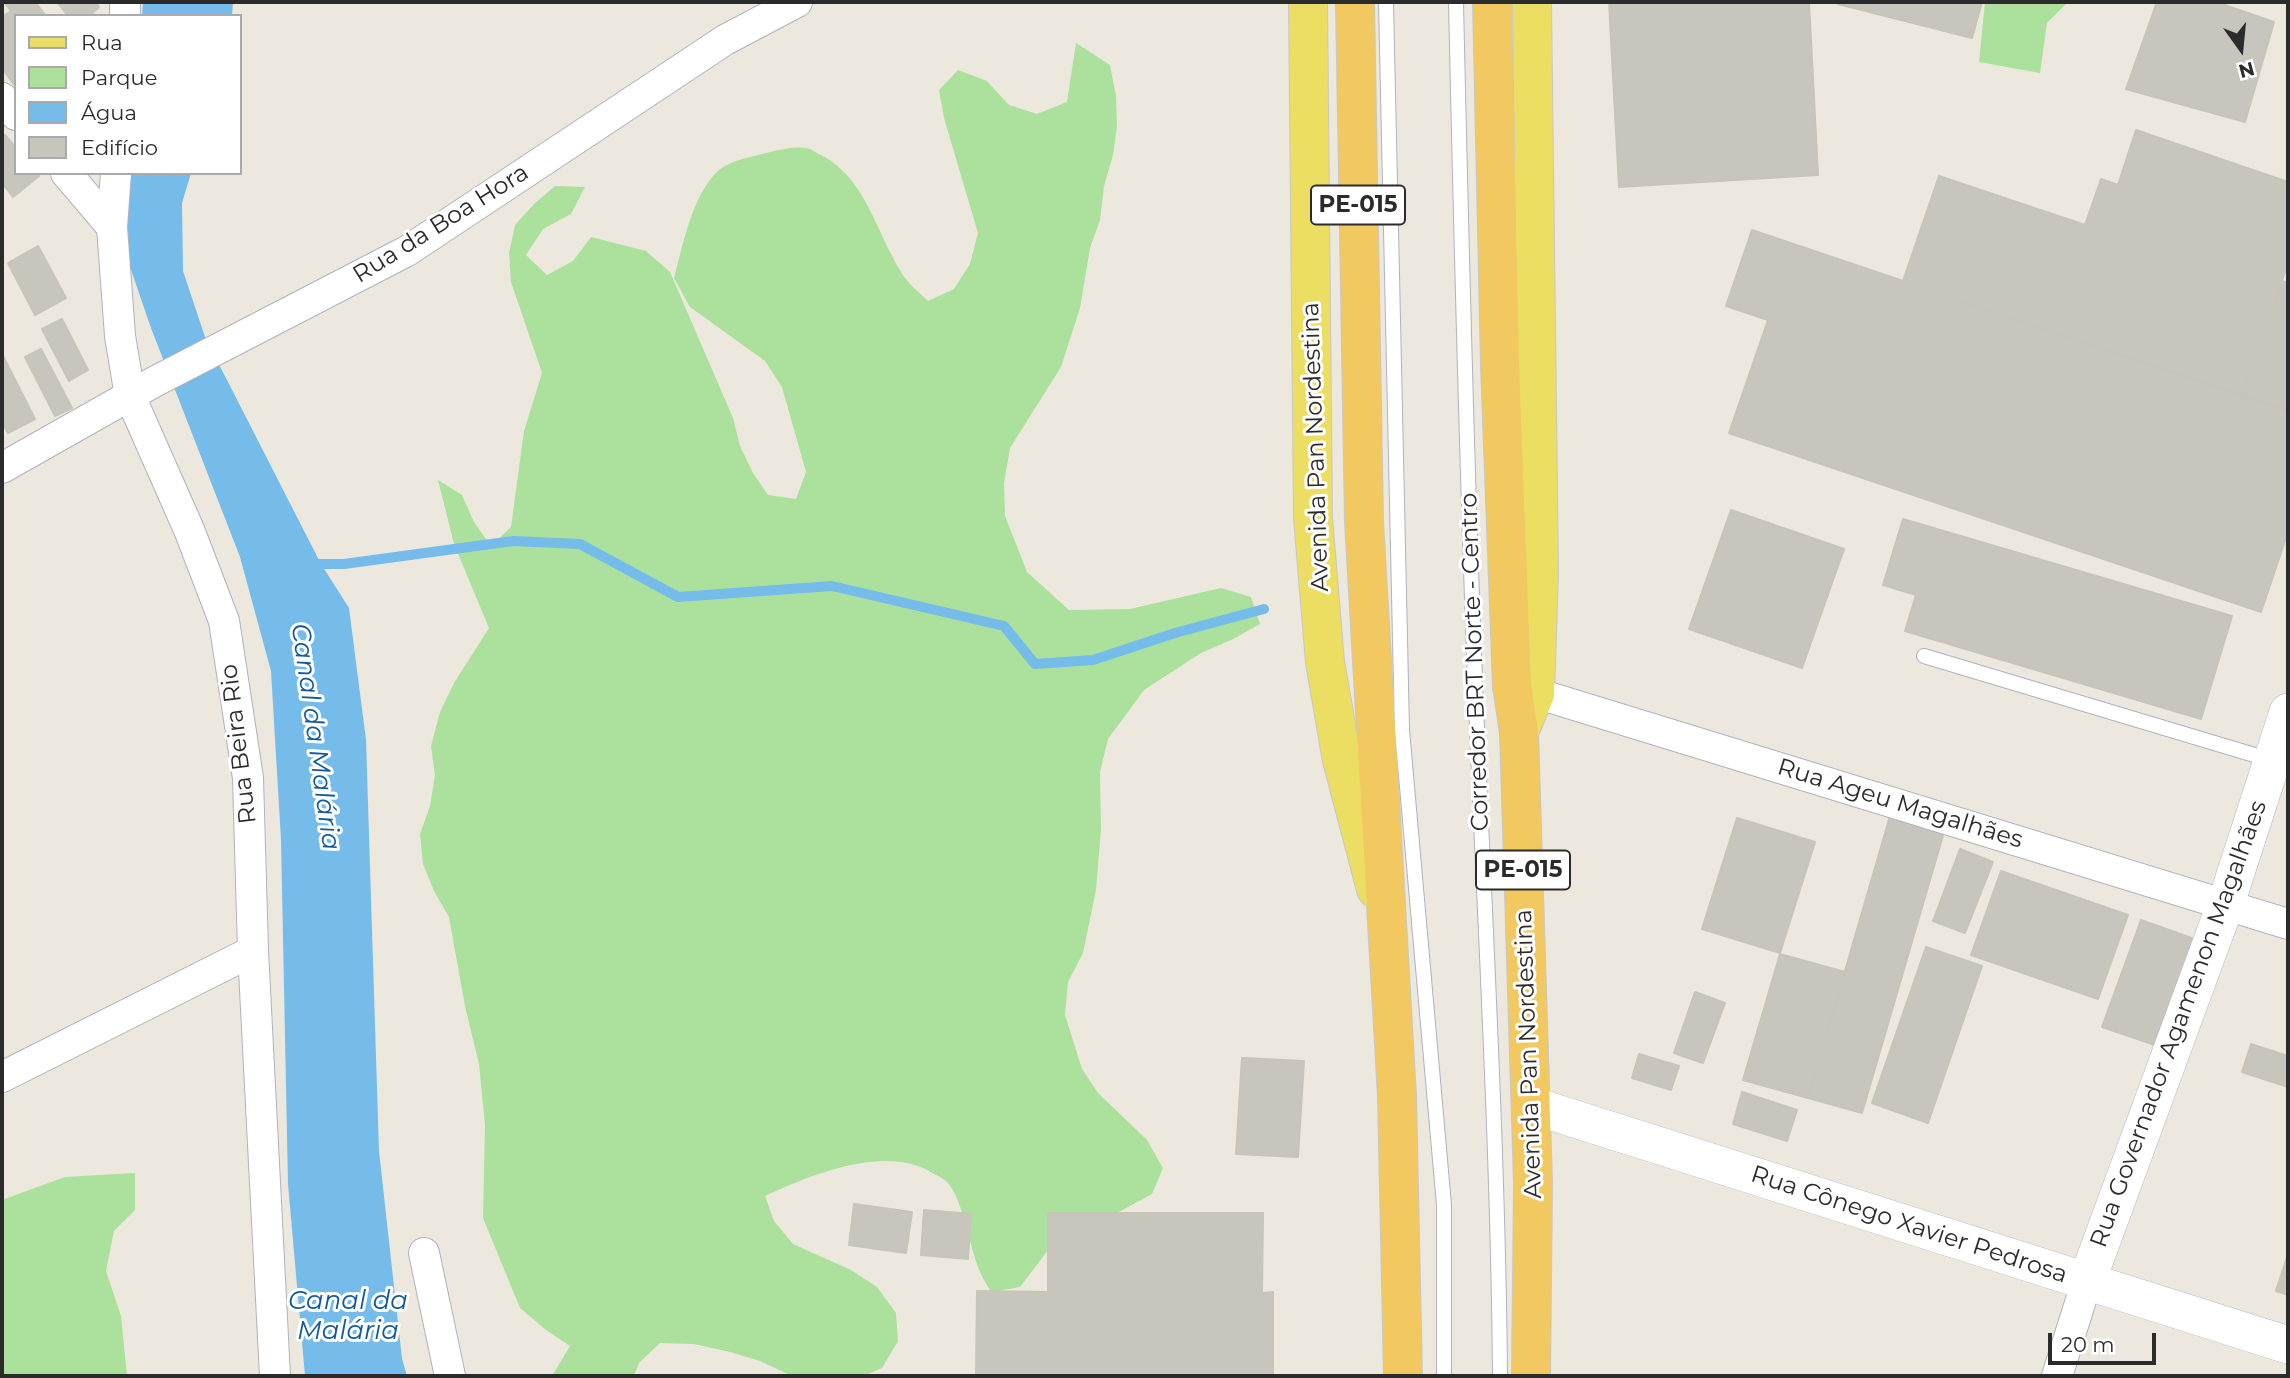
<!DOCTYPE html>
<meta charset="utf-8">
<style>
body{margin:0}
#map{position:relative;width:2290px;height:1378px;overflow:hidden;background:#ece8de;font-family:Montserrat,sans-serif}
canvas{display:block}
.frame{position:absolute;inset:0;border:4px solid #2b2b2b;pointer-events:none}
.legend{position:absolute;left:14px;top:14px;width:228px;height:161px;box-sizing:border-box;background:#fff;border:2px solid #aaa;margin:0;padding:9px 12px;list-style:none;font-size:21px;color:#2b2b2b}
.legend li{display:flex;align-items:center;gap:14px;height:35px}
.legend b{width:35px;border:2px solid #aaa}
.north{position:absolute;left:2206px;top:14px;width:70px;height:70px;-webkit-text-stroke:5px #fff;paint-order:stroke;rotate:165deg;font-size:19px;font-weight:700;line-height:28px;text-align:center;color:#2b2b2b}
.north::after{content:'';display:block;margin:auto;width:24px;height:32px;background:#2b2b2b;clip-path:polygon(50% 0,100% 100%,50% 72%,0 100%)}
.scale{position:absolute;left:2048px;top:1333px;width:108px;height:32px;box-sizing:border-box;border:4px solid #2b2b2b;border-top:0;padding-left:9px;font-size:21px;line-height:24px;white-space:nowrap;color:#2b2b2b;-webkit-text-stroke:5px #fff;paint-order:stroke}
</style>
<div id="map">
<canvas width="2290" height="1378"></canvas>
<div class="frame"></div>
<ul class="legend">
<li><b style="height:9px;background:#ecdd63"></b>Rua</li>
<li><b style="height:19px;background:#abe19c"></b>Parque</li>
<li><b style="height:19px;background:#75bcea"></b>Água</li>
<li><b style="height:19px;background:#c8c6bc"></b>Edifício</li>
</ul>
<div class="north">N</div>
<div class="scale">20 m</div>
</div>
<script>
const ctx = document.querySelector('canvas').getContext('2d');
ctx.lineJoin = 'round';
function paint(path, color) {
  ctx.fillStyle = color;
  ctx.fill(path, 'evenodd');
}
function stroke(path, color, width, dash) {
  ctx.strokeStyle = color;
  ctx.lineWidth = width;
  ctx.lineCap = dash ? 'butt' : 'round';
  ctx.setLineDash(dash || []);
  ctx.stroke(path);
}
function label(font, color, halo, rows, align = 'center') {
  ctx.font = font + ' Montserrat,sans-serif';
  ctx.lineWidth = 6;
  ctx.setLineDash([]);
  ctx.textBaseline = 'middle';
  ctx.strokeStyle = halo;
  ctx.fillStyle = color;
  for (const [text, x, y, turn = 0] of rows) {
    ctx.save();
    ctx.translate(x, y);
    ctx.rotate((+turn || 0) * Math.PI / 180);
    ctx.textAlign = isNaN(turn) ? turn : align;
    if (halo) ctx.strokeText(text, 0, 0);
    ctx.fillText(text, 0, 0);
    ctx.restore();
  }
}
paint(new Path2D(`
 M1985,2H2068L2047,23L2040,73L1979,62Z
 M1076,43L1110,65L1116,96L1117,126L1113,155L1104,186L1100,220L1090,248L1080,308L1061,367L1010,448L1004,483L1005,516L1027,572L1069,610L1130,609L1221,588L1251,597L1260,624L1233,639L1201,653L1144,690L1108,739L1100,772L1101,830L1096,890L1083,953L1068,982L1065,1015L1082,1069L1098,1093L1147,1140L1163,1168L1152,1194L1089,1228L1055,1241L1020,1287L991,1292C986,1283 980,1274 977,1264C969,1242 962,1199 948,1183C945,1179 938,1176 934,1174C887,1143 811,1175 765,1196L774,1221L793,1244L851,1270L877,1287L896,1313L898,1341L882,1368L863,1376H792L760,1361L730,1352L694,1344L660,1343L639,1363L634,1376H552L570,1346L546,1330L520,1308L483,1218L485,1125L479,1064L465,1006L449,917L434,891L423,864L420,834L430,806L435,775L431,746L440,712L454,683L489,628L454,544L438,480L462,495L474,522L491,546L511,527L524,431L542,373L511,282L509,253L515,225L534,204L555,186L585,187L571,214L543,229L526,255L547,275L573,261L591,237L646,251L670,272L733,418L740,446L753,473L768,495L796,499L806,472L782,387L765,361L690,307L674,278C683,245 692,195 718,171C727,162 746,158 758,155C772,152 790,146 805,148C810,148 815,152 819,154C868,177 877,239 906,279C912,287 921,294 928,301L954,289L970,264L978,233L944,118L939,90L958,70L987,81L1009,105L1037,114L1067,102Z
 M135,1173V1210L114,1231L106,1271L121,1316L127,1376H2V1200L65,1177Z`), '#abe19c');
paint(new Path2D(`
 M143,2H233L232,16H142Z
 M128,173H191L182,203L183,271L205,337L321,564L349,608L366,740L379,1151L402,1359L407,1376H305L288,1184L281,840L271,671L240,557L151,328L129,264L123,227Z`), '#75bcea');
stroke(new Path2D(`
 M308,564H344L513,541L580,544L678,597L832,586L1004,626L1035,664L1093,660L1175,633L1264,609`), '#75bcea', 10);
const building = new Path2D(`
 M4,2H35L46,16H16L15,86L2,68V17L11,11Z
 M57,2H95L99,7L89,16H68Z
 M1609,2H1809L1818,175L1619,187Z
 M1839,2H1982L1972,38L1838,4Z
 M2157,2H2216L2274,22L2245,122L2126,89Z
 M2136,130L2288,182V263L2242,396L1903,281L1939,176L2085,225L2101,179L2118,185Z
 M5,135L16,148V173H37L39,176L13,197L2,183V137Z
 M1752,230L2288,411V532L2261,612L1729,433L1768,320L1726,306Z
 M38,246L66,298L35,315L8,263Z
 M2282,281L2288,283V411L2242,396Z
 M62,319L88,370L69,381L42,329Z
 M41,349L72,408L55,416L25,357Z
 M2,354L35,419L8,433L2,421Z
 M1731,510L1844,549L1802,668L1689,629Z
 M1903,519L2232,616L2201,719L1905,631L1916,595L1883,585Z
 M1890,816L1944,832L1862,1113L1808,1098Z
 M1737,818L1815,842L1780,953L1702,929Z
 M1960,849L1993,862L1965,933L1933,921Z
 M2001,871L2128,915L2098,999L1971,955Z
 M2141,920L2197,940L2158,1046L2102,1027Z
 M1926,947L1982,966L1928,1123L1872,1103Z
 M1780,954L1845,972L1808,1098L1743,1080Z
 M1695,992L1725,1003L1703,1063L1674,1053Z
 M2251,1044L2288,1056V1087L2242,1072Z
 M1639,1054L1679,1066L1671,1090L1632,1078Z
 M1242,1058L1304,1061L1298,1157L1236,1154Z
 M1742,1092L1797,1110L1787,1141L1733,1124Z
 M854,1204L912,1212L906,1253L849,1245Z
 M924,1210L971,1214L968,1259L921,1255Z
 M1048,1213H1263L1262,1293L1273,1292V1376H976L977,1291L1048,1292Z
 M2288,1254V1295L2276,1291Z`);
paint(building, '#c8c6bc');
stroke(building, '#c8c4b7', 2);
const service = new Path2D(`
 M1386,2L1402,730L1444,1205V1376
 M1456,2C1461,227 1466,453 1475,679C1484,911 1498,1143 1500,1376
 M1924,656L2271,760`);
const minor = new Path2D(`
 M125,16V2
 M2,98L16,115
 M66,173L112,227
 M116,173L112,227L120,336L130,396L190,532L224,621L248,778L253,951L275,1376
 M2,468L154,382L407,251L725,40L797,2
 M1516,687L2288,924
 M2,1077L253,951
 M424,1253L450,1376
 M2057,1376L2087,1281`);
const tertiary = new Path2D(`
 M1531,1105L2288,1345
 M2087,1281L2226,903L2288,712`);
const primary = new Path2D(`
 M1308,2L1313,518L1325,662L1342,760L1376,889
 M1519,732L1535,694L1539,572L1532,2`);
const trunk = new Path2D(`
 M1355,2L1364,521L1397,1096L1403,1376
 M1492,2L1500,365L1512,686L1519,732L1533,1183L1531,1376`);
stroke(service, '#b1b2be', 16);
stroke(minor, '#b1b2be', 32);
stroke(tertiary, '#b1b2be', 38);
stroke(primary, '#c8c8c8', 40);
stroke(trunk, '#c8c8c8', 40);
stroke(service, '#fff', 14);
stroke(minor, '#fff', 30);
stroke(tertiary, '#fff', 37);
stroke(primary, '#ecdd63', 38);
stroke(trunk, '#f2c860', 38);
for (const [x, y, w] of [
 [1358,205,94],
 [1523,870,94]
]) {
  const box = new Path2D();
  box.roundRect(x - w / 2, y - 19.5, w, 39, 5);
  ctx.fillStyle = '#fff';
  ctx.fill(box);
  stroke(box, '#2b2b2b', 2);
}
label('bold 23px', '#2b2b2b', null, [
 ["PE-015",1358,205],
 ["PE-015",1523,870]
]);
label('24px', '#2b2b2b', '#fff', [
 ["Rua da Boa Hora",441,224,-32],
 ["Avenida Pan Nordestina",1316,447,-92],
 ["Corredor BRT Norte - Centro",1475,662,-92],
 ["Rua Beira Rio",239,744,-97],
 ["Rua Ageu Magalhães",1900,804,17],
 ["Rua Governador Agamenon Magalhães",2179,1024,-70],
 ["Avenida Pan Nordestina",1529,1054,-92],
 ["Rua Cônego Xavier Pedrosa",1909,1225,18]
]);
label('italic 26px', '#125998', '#fff', [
 ["Canal da Malária",315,737,82],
 ["Canal da",348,1301],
 ["Malária",348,1331]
]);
</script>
